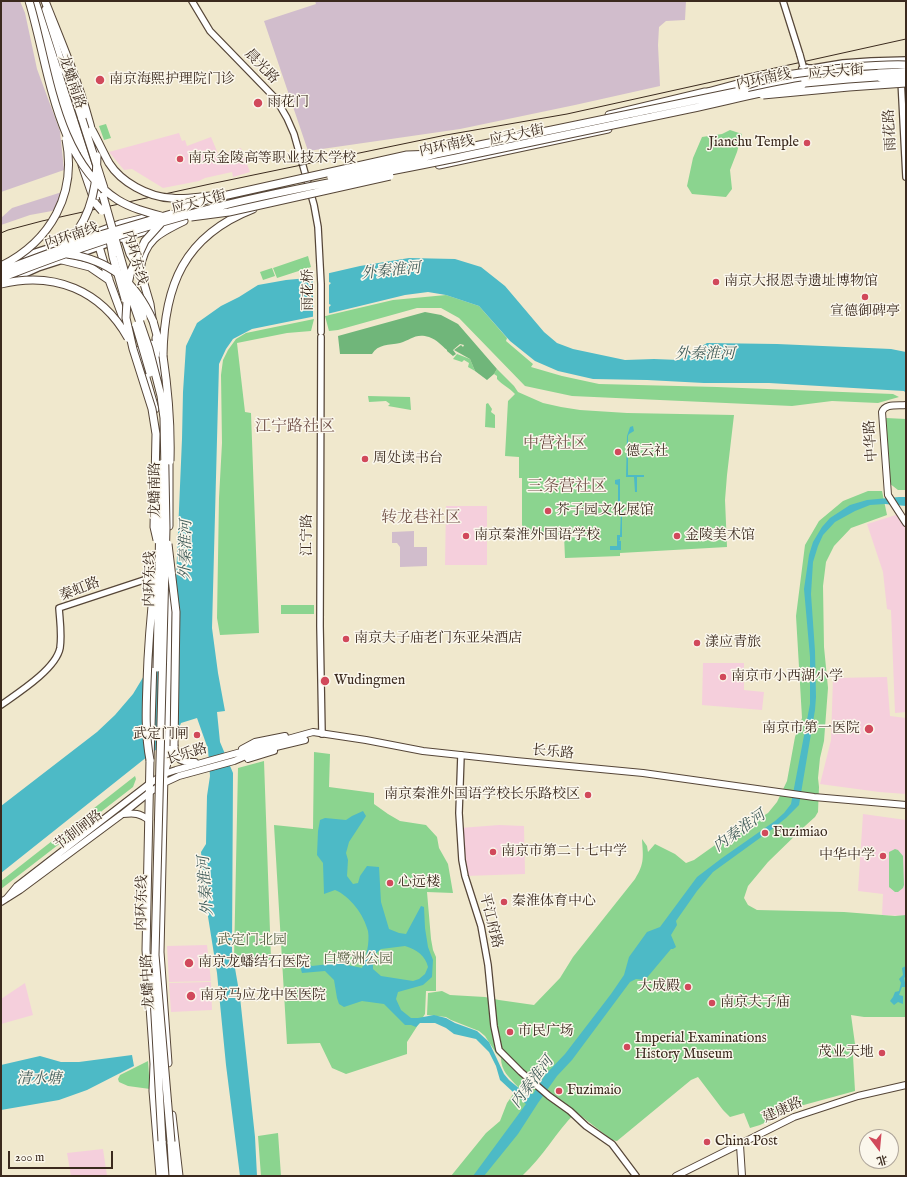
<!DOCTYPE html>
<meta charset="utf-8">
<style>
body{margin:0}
#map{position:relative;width:907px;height:1177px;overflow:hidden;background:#f0e8cd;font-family:"IM FELL English","Noto Serif SC",serif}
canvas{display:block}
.frame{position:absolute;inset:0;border:2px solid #3b2a1e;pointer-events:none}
.north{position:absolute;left:859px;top:1129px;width:40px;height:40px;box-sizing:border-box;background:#fbf7ec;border:1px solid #aea59a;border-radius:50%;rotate:164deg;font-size:11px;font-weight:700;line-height:16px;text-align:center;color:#3b2a1e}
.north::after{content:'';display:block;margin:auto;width:14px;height:18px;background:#d1495b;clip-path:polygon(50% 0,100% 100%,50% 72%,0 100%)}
.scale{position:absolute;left:8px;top:1151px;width:105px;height:18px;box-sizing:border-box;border:2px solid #3b2a1e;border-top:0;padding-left:5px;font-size:12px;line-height:14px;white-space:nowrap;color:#3b2a1e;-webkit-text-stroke:3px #fbf7ec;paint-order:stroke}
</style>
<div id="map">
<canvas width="907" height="1177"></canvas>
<div class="frame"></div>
<div class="north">北</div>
<div class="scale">200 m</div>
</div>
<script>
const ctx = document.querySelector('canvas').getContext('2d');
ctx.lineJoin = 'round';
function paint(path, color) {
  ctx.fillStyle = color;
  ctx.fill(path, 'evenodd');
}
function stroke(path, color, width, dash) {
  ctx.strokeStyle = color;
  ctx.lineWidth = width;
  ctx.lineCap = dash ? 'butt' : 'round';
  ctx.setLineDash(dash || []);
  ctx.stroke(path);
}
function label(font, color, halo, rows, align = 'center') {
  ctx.font = font + ' "IM FELL English","Noto Serif SC",serif';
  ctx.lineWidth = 3;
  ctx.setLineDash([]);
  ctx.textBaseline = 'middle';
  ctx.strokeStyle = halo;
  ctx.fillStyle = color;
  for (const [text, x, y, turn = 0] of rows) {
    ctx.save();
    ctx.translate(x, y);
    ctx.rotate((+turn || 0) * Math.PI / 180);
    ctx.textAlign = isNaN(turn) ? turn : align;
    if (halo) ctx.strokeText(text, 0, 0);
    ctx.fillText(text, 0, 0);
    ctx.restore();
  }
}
paint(new Path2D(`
 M179,133L182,141L185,140L187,146L211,137L219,156L241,148L250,172L233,177L232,172L205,178L199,181L163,188L132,169L124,170L109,152Z
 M446,506H487V565H445Z
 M899,514L906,523V712L895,713L891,610L887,609L883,572L867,524Z
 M703,663H744V690L764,692L762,710L702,705Z
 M887,677L890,716L906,718V794L879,792L820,784L831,740L833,678Z
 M863,814L906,820V916L882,915L883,894L858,891Z
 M499,825L524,826L525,874L465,876L460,828Z
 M207,945L211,981L169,982L167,946Z
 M211,982L212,1010L171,1012L169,983Z
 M25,983L33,1015L1,1024V999Z
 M103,1149L107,1176H71L67,1153Z`), '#f5cfdc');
paint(new Path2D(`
 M1,1H20L25,13L37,69L60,131L64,170L1,192Z
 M315,1H686L685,20L666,21L659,27L658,45L660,86L575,105L460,129L308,151L264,21L316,4Z
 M62,192L58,206L52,211L30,215L1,225V218L12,208Z
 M414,531V547H427V566L400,567V547L397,543H392V532Z`), '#d1bdcc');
paint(new Path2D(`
 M106,124L111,138L104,140L99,126Z
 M730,130L742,134L737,152L730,170L732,189L726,197L692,194L687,186L693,158L702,137L722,134Z
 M308,256L311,267L277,278L273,268Z
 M272,268L275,276L263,280L260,272Z
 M446,295L479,306L507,338L506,341L533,364L531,367L562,376L599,384L717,387L893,394L899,397L878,403L832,401L792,406L572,396L525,386L459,318L441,308H417L338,330L329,331L325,316L393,300Z
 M314,319L311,331L287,333L237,343L245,412L251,413L259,633L220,635L217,618L219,498L222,443L221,375L223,360L228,350L236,339L246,333Z
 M457,354L470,359L475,371L468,367L469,363L464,360L462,362L453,359Z
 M497,369L514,386L518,392L543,403L561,407L580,410L627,413L734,415L727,475L725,500L727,547L620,553V556L565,558L564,535L522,534V478H519V457L505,456L508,401L515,394C510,388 502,385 497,379V376L494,374Z
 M368,396L410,397L411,410L388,406L390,404L386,401L369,402Z
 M488,403L492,409L491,412L495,415V428L485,427L486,404Z
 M886,418L906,419V490H898L889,483Z
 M868,491H882L887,515L851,528L834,546L826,562L823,586L824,647L828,688L824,741L820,758L818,778L819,787L818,812L815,817L805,826L768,862L748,886L744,898L748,905L757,910L844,912L895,916L906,915V1017H864L851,1015L855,1044L853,1056L855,1091L800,1106L760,1125L750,1128L744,1113L730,1117L723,1110L698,1077L691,1080L617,1141L612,1140L576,1112C556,1132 543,1157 522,1176H451L486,1133L500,1121L507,1103L518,1087C509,1077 501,1071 501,1058L496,1053L485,1036L479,1031L451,1020L446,1017L427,1015L428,993L442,991L450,995L485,997L499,1000L534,1005L560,978L573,957L635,879C645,863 643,857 642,839L647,846L648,852L655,844L675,854L686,863L694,860L739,828L755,821L768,813L777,802L787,781L795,737L802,718L796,616L805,545L819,521L843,501Z
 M281,605H314V614H281Z
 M314,752L330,754L329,787L374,793V804L388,814L400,821L426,825L437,837L439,848L448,864L453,893L427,892L431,939L433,950L436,957V991H426L425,1014L407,1042V1054L346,1074L332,1068L320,1043L287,1044L274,825L313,829Z
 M264,761L271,960H234L238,768Z
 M135,776L136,779L133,787L1,889V881Z
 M895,849L898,850L903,856L904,885L903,888L898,892H895L889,887V852Z
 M148,1061L150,1089L128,1086L119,1082L118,1079L120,1075Z
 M278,1133L281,1176H261L258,1136Z`), '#8bd48f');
paint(new Path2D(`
 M425,312L441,315L458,324L497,369L494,374L487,380L475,371L470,359L454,350L461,345L463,347L464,345L460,344L453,350L456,354L453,356L447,351V350C441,345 437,340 429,337C415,333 411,340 400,343C389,345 378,344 372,354H340L338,336Z`), '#70b67a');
paint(new Path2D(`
 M409,258L455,259L481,267L505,286L544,332L557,343L573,349L625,360L654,359L679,360L707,343L777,344L891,349L906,352V393L904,391L769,383H704L647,380L593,379L558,371L535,361L510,341L479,306L446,295L428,292L405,295L331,313L252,329L233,339L226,349L219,364L212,628L218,673L225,711L217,712L220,742L233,773L232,951L240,997L255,1137L257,1176H240L226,1065L217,973L206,904L201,852L206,844L207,796L210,776L208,749L197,718L181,723L177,733L1,873V806L97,732L115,715L133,694L174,626L182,439L183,392L186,346L197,323L221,306L239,297L258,285L286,280L308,278L360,266Z
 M633,426L634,431L629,434L628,436V475H644V477H637V492H635L634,477H626L627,436L630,427Z
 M620,479V509L622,510V537H620V540H618L621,541V550H610V546H617V535H620L621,512L618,511V485L615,484V480Z
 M899,497H906V506L885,504L870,505L855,511L835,522L823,535L818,546L813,562L811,594L815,651L816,697L815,710L799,805L786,818L771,830L713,872L697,891L676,921L677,925L671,935L676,947L673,949H671L645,980L636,979L630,982L572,1060L557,1076L538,1103L518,1134L484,1176H473L526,1104L500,1080L496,1066L489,1052L476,1039L454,1034L446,1028L435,1023H420L416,1027L411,1025H405L384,1004L362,1001L344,1007L339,1004L337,998L334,980L325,971L302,973L299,963H307L312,966L338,963L362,968C366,958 370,942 368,931C364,915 350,896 335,890L324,894L323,863L317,855L318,831L320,820L325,818L346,820L352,816L363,811L366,816L349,842L346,853L348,860L347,876L353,884L358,883L360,876L367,866L379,867L381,902L389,929L399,933L406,934L421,906L424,907L425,928L428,947L433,960L432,977L423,985L398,992L396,999L401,1010L411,1018H418L434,1015L446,1018L455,1023L477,1031L489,1042L504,1074L509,1080L526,1094H533L545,1075L565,1054L611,994L624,975L629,957L647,932L660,927L697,877L722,858L775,821L784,813L791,804L810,704V657L804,589L809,555L813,542L822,527L830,518L850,505L867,500ZM405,946C417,950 425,955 428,967L425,974L419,979L413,981L381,976L373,969V956L381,949Z
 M906,966V976L904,978L906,987H902L899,995L903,996V1004L898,1002L894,1005L890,1001L893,997L895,992L899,991L901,983L899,979L903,975L902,968Z
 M132,1055L134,1066L87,1090L59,1100L1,1110V1065L40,1056L61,1062H79Z`), '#4dbac6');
paint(new Path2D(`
 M329,272V282L331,283L329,285V304L331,305L329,307V315L313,318V311L311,310L313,307V289L311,287L313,285V275Z`), '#f0e8cd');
const tertiary = new Path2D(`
 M192,1L210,31L276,99L287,118L294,134L314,205L318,227L321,284V332
 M783,1L800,55
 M45,9L65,72
 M40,30L48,58L55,75
 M802,68L803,66L808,68H813L843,63L871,61L906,60
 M901,80L906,177
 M709,91L761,77
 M23,256L95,233
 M74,256L124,238L172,224
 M9,281L38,268L66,259
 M321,337L320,626L322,734
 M1,705C18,693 56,669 60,648C62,635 60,622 59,608L156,576
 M461,755L459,813L462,860L465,876L481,926L488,965L494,1026L499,1050L521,1072L549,1096L570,1111L586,1126L612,1144L636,1176`);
const secondary = new Path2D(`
 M906,405C898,406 885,403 882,412L888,495L906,523
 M174,746C177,761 180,762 195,762
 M242,749L255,742L285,736
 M248,759L274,751
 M123,814C135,813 139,813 149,820
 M7,898L17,886L149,784L164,774L176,770L313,732L366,740L423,751L516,761L643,773L814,797L906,805
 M1,902L20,890L121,815L150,792L164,783L179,776L234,761L255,752L305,740
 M740,1145L742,1176
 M676,1176L794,1117L858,1096L906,1085`);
const primary = new Path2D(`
 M816,74L856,70
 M609,115L705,92H716L745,86
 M439,165L608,129
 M228,209L299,193
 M122,230L130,254L140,270L150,304L152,318
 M62,260L90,267L109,280V279
 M140,270C144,240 159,233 184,221
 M126,326L109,280L95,233L120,224L153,216
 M156,338L157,348L155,357L162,387
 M144,371L155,409
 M169,454V526
 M154,627L150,760L146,950L154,1064L153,1091L160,1176
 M168,1063L160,952L164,774L167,763V714L169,572
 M172,1115L179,1176`);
const trunk = new Path2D(`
 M35,1L91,174
 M45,1C65,52 88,103 97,156
 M64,69L68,76L82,119
 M54,72L56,87L77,150
 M802,85L881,78
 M745,90C790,80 833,75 879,73
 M82,165L93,197
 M94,184L98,196
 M8,264L27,257
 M153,321L160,346
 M151,344L155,357
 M139,350L146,376
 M163,356C164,285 184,236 253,209
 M167,763L174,746
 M162,1141L165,1176
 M171,1142L173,1176`);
stroke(tertiary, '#564638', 8);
stroke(secondary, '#564638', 8);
stroke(primary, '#564638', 9);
stroke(trunk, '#564638', 9);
stroke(tertiary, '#fff', 5.5);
stroke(secondary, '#fff', 6);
stroke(primary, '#fff', 7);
stroke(trunk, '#fff', 7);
stroke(new Path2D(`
 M1,233L8,230L42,221L210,184L446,135L567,114L906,39`), '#3b2a1e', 1);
const tertiaryBridge = new Path2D(`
 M800,55L803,66`);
const trunkBridge = new Path2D(`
 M29,1C49,66 55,160 118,200C131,208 146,212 161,216
 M879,73L906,72
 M881,78H906
 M739,88C769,76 800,73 832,69C857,67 881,64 906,65
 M763,95L849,87L906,83
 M82,119L104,188
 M92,130C98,141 103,152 109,163C121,182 148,197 171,198C184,200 197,197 210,196
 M331,177L410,161L436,154L745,90
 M103,196L134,305L149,349L161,396L164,418L166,528L155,955L171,1142
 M95,203L102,211
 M191,217L229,212L390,176
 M109,235L113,257L125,299
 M63,247C89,224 97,189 97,156
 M67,254C110,260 135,281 153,321
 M1,266C51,241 77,194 66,139
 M1,271L93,237L171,214
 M1,278C72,250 143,226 217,207C299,186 383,174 465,156C540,140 614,125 689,109C727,101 764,91 802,85
 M1,284C54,271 101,290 128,338
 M136,294L143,317
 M136,325L150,373
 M163,356C168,390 171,426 170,461
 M157,540L154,527L156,434L152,409L133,349L126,318L128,284L131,271L145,241L163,221L181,210L193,204L214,198L407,155L436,154
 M168,544L176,612L174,746
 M157,668L161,464
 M150,760C145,734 146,709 147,683C148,648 151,613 155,578
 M153,980L162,1141`);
stroke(tertiaryBridge, '#564638', 8, []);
stroke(trunkBridge, '#564638', 9, []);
stroke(tertiaryBridge, '#fff', 5.5);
stroke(trunkBridge, '#fff', 7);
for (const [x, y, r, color] of [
 [100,80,5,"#d1495b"],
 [258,103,5,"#d1495b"],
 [807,143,4,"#d1495b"],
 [180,159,4,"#d1495b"],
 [716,282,4,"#d1495b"],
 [865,297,4,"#d1495b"],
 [618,452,4,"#d1495b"],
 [365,459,4,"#d1495b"],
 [548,511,4,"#d1495b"],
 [466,536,4,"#d1495b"],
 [677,536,4,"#d1495b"],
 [346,639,4,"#d1495b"],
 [697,643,4,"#d1495b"],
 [723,677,4,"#d1495b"],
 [325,681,5,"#d1495b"],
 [869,729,5,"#d1495b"],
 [197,735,4,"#d1495b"],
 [588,795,4,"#d1495b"],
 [765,833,4,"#d1495b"],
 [493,852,4,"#d1495b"],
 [883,856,4,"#d1495b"],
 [390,883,4,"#d1495b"],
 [504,902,4,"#d1495b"],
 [189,963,5,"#d1495b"],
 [688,987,4,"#d1495b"],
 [191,996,5,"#d1495b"],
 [712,1003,4,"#d1495b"],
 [510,1032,4,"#d1495b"],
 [627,1047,4,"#d1495b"],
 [882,1053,4,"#d1495b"],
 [559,1091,4,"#d1495b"],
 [707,1142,4,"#d1495b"]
]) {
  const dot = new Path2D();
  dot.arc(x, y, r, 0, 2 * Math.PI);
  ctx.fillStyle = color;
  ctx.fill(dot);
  stroke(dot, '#fbf7ec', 1.5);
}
label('14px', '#3b2a1e', '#fbf7ec', [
 ["晨光路",261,67,46],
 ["应天大街",836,73,-5],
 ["内环南线",764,80,-12],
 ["龙蟠南路",71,82,71],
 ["雨花路",891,130,-93],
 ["应天大街",517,136,-12],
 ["内环南线",447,147,-12],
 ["应天大街",199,203,-15],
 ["内环南线",72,237,-19],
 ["内环东线",134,258,74],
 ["雨花桥",309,290,-90],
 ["中华路",872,441,-94],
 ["龙蟠南路",156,490,-90],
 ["江宁路",308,535,-90],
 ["内环东线",151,579,-89],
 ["秦虹路",80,590,-21],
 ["长乐路",553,753,5],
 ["长乐路",187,755,-17],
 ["节制闸路",79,831,-37],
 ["内环东线",143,903,-89],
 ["平江府路",490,921,76],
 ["龙蟠中路",149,982,-93],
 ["建康路",783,1111,-24]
]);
label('14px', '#3b2a1e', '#fbf7ec', [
 ["南京海熙护理院门诊",109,80],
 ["雨花门",267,103],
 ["Jianchu Temple",799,143,"right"],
 ["南京金陵高等职业技术学校",188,159],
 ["南京大报恩寺遗址博物馆",724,282],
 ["宣德御碑亭",865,312,"center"],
 ["德云社",626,452],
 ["周处读书台",373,459],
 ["芥子园文化展馆",556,511],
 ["南京秦淮外国语学校",474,536],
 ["金陵美术馆",685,536],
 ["南京夫子庙老门东亚朵酒店",354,639],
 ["漾应青旅",705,643],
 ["南京市小西湖小学",731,677],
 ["Wudingmen",334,681],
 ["南京市第一医院",860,729,"right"],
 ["武定门闸",189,735,"right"],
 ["南京秦淮外国语学校长乐路校区",580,795,"right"],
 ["Fuzimiao",773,833],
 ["南京市第二十七中学",501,852],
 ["中华中学",875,856,"right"],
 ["心远楼",398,883],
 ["秦淮体育中心",512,902],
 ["南京龙蟠结石医院",198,963],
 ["大成殿",680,987,"right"],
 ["南京马应龙中医医院",200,996],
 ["南京夫子庙",720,1003],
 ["市民广场",518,1032],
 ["Imperial Examinations",635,1039],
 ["History Museum",635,1055],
 ["茂业天地",874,1053,"right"],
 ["Fuzimaio",567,1091],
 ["China Post",715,1142]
], 'left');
label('14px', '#535d40', '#fbf7ec', [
 ["武定门北园",252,941],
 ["白鹭洲公园",358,960]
]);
label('italic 15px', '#415c59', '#fbf7ec', [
 ["外秦淮河",391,272,-6],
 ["外秦淮河",705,355],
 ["外秦淮河",187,550,-89],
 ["内秦淮河",740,832,-36],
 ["外秦淮河",207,886,-94],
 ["清水塘",39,1080],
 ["内秦淮河",533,1083,-53]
]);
label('16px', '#74554c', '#fbf7ec', [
 ["江宁路社区",295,428],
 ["中营社区",555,445],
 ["三条营社区",567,488],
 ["转龙巷社区",421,519]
]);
</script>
